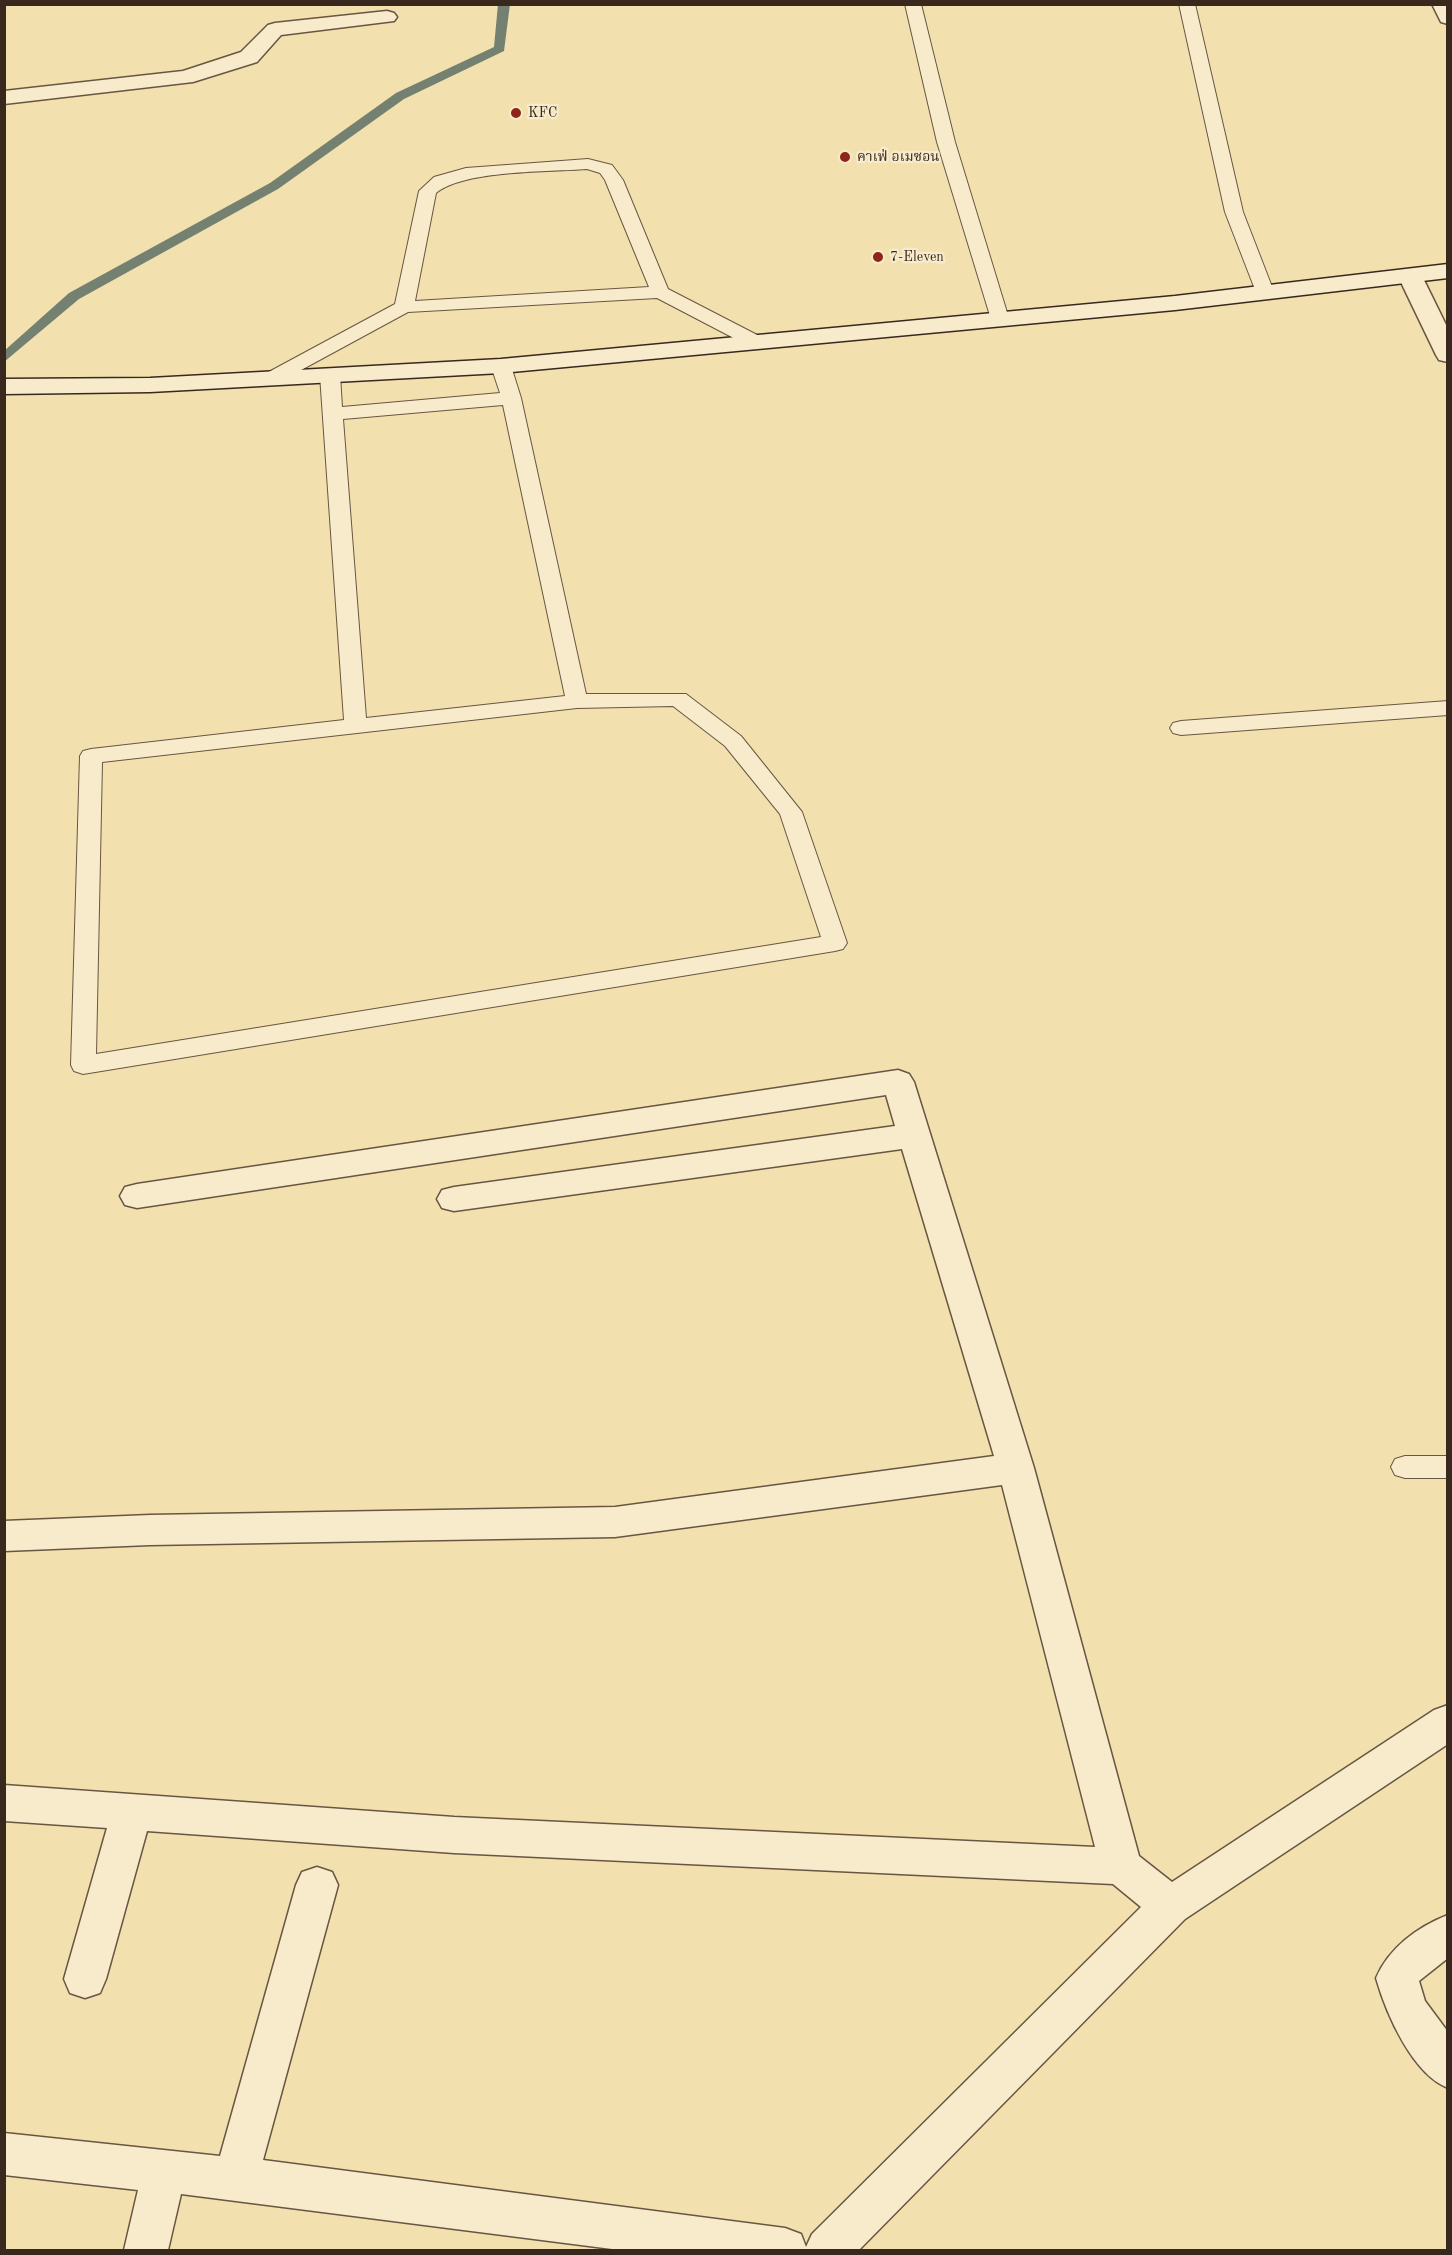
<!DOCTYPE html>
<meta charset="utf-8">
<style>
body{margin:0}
#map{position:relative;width:1452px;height:2255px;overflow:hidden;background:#f3e0af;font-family:"Old Standard TT",serif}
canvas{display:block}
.frame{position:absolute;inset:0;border:6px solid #39281e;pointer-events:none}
</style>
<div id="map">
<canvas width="1452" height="2255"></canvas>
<div class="frame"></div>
</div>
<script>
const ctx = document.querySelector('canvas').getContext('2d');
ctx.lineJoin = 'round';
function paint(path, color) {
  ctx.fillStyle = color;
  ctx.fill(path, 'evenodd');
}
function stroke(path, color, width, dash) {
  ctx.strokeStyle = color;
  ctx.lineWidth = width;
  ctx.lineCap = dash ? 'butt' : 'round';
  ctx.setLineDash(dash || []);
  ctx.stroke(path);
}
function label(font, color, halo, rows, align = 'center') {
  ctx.font = font + ' "Old Standard TT","Noto Serif Thai",serif';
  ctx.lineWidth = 4.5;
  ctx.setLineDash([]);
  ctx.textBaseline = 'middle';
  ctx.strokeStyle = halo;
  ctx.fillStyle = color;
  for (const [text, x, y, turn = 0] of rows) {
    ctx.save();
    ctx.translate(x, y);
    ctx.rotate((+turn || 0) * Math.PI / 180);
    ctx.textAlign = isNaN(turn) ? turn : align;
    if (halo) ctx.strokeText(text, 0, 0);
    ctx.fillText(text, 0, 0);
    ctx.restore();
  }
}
paint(new Path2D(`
 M498,4H510L504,51L404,99L278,189L79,299L4,362V351L69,293L270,183L396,93L494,47Z`), '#748171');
const service = new Path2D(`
 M905,4H921L955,142L1009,319L1007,323H993L991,319L937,142Z
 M1179,4H1195L1243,212L1274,292L1272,296L1265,298L1256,292L1225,212Z
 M588,159L612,165L623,180L668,289L763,338L765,342L763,346H749L657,298L408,312L279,382L272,384L262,378L265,374L395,304L419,191L434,177L466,168ZM587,169L600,173L605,180L649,287L415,301L436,193C464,170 549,172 587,169Z
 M501,360L511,366L521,398L586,694H686L741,736L802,812L847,943L843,949L835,951L83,1074L74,1071L71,1065L80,756L83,751L91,749L344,720L320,375L330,369L340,375L342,407L500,393L491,366ZM503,405L565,696L366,718L343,419ZM673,706L725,746L780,814L821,937L96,1054L102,762L577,708Z
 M1448,701V715L1181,735L1173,733L1170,728L1173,723L1181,721Z
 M1405,1456H1448V1478H1405L1395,1475L1391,1467L1395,1459Z`);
const minor = new Path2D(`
 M1432,4H1448V24L1441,22Z
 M387,11L394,13L397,17L394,21L281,35L257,62L193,82L4,104V91L183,71L241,52L268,25L275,23Z
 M1410,269L1418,271L1422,276L1448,329V362L1439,360L1436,355L1398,276L1402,271Z
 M898,1070L909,1074L914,1082L1034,1468L1139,1856L1172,1882L1434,1710L1448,1705V1744L1185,1919L859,2250H620L181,2194L168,2250H124L138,2190L4,2175V2133L220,2156L296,1885L302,1872L317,1867L332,1872L338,1885L263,2160L785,2228L801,2234L806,2247L812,2234L1141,1907L1113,1884L454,1853L147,1831L106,1979L100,1993L85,1998L70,1993L64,1979L107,1828L4,1821V1785L454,1817L1095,1847L1002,1485L615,1537L150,1545L4,1551V1521L150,1515L615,1507L994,1456L902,1149L454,1211L442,1208L437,1199L442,1190L454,1187L895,1126L886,1095L137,1208L125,1205L120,1196L125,1187L137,1184Z
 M1448,1915V1958L1419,1981L1425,2001L1448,2032V2088C1412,2074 1386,2013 1376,1978C1389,1948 1417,1927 1448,1915Z`);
const secondary = new Path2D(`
 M1448,264V278L1175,310L501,373L150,392L4,394V379L150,378L501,359L1175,296Z`);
stroke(service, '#685642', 2);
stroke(minor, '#685642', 3);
stroke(secondary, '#39281e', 3);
paint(service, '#f7ebcb');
paint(minor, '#f7ebcb');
paint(secondary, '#f7ebcb');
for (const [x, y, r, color] of [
 [516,113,6,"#8f2418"],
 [845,157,6,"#8f2418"],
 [878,257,6,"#8f2418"]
]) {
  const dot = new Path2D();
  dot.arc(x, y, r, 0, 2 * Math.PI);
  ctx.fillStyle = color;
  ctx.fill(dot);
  stroke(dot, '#f7ebcb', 2);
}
label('14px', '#39281e', '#f7ebcb', [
 ["KFC",528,113],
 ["คาเฟ่ อเมซอน",857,157],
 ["7-Eleven",890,257]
], 'left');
</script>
